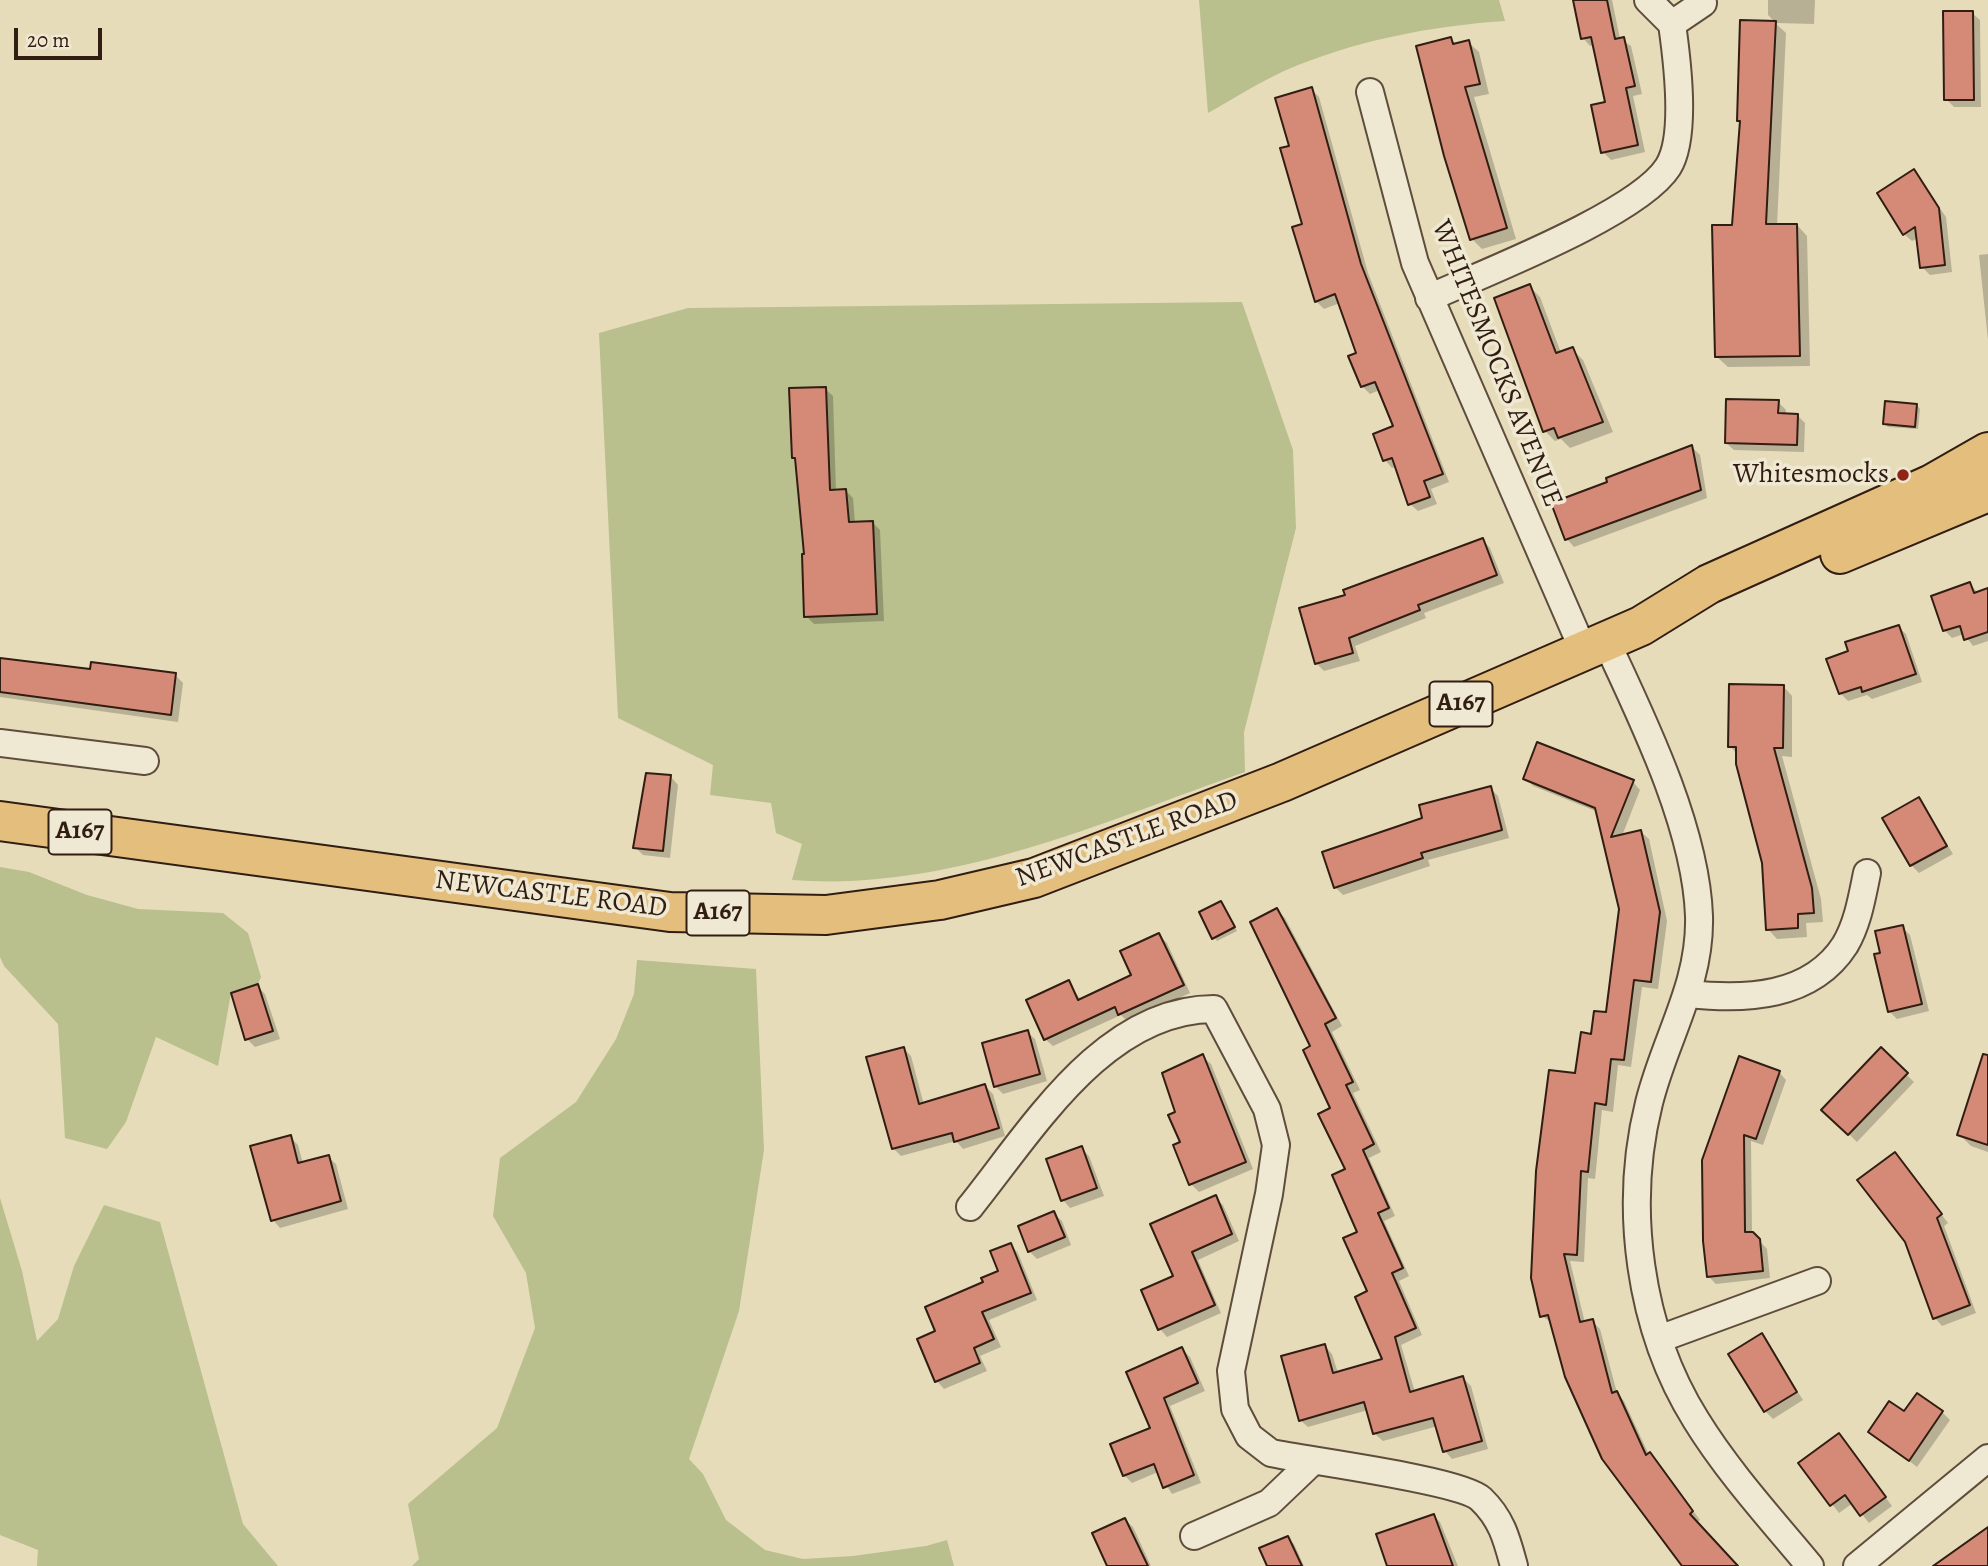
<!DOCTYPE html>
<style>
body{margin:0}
#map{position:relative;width:1988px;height:1566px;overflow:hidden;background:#e6dcba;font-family:Alegreya,serif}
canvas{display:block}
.scale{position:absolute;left:14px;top:28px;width:88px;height:32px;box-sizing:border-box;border:4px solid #311d12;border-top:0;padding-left:9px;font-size:21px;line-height:24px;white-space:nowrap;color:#311d12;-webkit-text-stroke:5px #efe8d2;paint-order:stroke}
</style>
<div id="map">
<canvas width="1988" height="1566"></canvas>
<div class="scale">20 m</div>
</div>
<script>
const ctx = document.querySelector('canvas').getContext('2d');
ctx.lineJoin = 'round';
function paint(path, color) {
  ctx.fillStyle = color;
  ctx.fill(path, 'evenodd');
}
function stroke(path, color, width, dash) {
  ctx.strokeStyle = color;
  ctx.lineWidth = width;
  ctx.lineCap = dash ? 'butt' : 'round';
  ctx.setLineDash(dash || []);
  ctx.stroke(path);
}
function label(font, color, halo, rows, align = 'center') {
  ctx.font = font + ' Alegreya,serif';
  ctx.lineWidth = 7;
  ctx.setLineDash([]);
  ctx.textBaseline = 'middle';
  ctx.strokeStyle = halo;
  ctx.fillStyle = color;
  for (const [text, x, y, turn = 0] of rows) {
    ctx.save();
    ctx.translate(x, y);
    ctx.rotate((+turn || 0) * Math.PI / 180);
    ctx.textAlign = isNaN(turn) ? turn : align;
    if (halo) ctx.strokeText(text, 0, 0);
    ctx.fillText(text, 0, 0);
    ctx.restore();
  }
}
paint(new Path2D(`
 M1199,0H1499L1505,21C1430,26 1353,41 1284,71C1258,83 1233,99 1208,113Z
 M1242,302L1293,450L1296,528L1244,732L1245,772C1100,823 949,892 792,880L802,844L776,833L771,803L710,795L713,765L618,718L599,333L688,308Z
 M0,867L29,872L87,895L138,909L223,913L248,933L261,977L258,984L231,993L218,1066L156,1037L126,1122L107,1149L65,1138L58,1024L4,966L0,957Z
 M637,960L756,969L764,1150L739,1311L689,1459L703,1474L726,1520L765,1550L803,1559L853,1556L926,1546L947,1540L954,1566H412L419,1559L408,1504L497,1428L535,1328L526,1273L493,1216L500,1158L576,1102L616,1039L634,994Z
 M0,1198L22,1271L37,1341L58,1319L74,1266L104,1205L160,1222L243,1524L278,1566H37L38,1550L0,1535Z`), '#b9bf8d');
paint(new Path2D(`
 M1575,0H1612L1620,39L1631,46L1642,94L1633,96L1645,152L1611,160L1603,152L1607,104L1595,45L1590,46L1583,38Z
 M1768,0H1815L1814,24L1776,23L1768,15Z
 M1972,13L1980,20L1981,107H1954L1946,99Z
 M1775,23L1786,33L1777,226L1797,225L1807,236L1810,366L1728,367L1717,357L1734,227L1741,123L1739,120Z
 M1451,39L1457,45L1468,42L1479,52L1489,94L1474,97L1516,239L1482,249L1472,239Z
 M1311,89L1319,97L1368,273L1449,482L1431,489L1437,504L1418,511L1410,504L1396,467L1392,468L1385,460L1395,428L1380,390L1370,394L1362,386L1358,354L1340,303L1324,309L1316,301L1291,147Z
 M1914,171L1946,217L1952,272L1930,275L1922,267L1918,238L1912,241L1904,234Z
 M1988,254V340L1979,255Z
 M1529,286L1540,297L1561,353L1572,349L1583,360L1613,432L1570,448L1561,439L1555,441L1545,431Z
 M825,389L833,396L836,491L845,490L853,498L855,523L872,522L880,530L884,621L814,624L806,616V556L797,460L793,457Z
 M1778,402L1786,410V415H1797L1805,423L1804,452L1734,450L1726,443Z
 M1917,405L1920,409L1918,429L1888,427L1884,424Z
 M1692,447L1700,455L1707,498L1574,547L1567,539L1609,483Z
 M1483,540L1490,548L1504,583L1424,613L1426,618L1355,646L1360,661L1324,671L1316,663L1347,596Z
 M1970,584L1978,593L1988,590V641L1973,646L1964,634L1952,638L1944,630Z
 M1898,627L1906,634L1922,682L1872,699L1867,695L1848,701L1840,693L1851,653Z
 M0,658L92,671L175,675L183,683L178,722L0,697Z
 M1783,686L1792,696V757L1782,756L1821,899L1823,922L1806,923L1807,937L1777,939L1768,929L1764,863L1737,754L1730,746Z
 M671,777L678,785L670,858L643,855L635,847Z
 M1525,778L1633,782L1640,790L1622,836L1641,832L1649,839L1667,921L1658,989L1642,987L1631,1067L1618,1065L1613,1112L1602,1110L1595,1179L1588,1178L1584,1262L1570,1261L1585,1323L1592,1321L1600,1329L1617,1393L1624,1401L1649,1455L1657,1462L1700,1520L1696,1523L1737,1566H1686L1552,1323L1542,1316L1577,1075L1593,1036L1608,1014L1621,909L1598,812L1533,786Z
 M1490,788L1498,796L1509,838L1428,860L1430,866L1343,895L1335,887L1424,819Z
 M1919,799L1953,854L1919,873L1911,865Z
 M1221,903L1237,931L1217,941L1214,937Z
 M1277,910L1285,918L1342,1026L1332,1032L1360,1090L1353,1093L1381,1152L1369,1158L1395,1216L1384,1221L1409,1276L1399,1281L1422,1335L1401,1345L1415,1392L1463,1378L1471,1386L1488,1449L1452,1459L1445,1451L1438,1426L1383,1441L1375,1434L1368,1410L1308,1427L1300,1420L1325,1346L1332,1354L1338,1373L1384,1360L1347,1170Z
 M1902,927L1910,935L1929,1011L1897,1019L1889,1011L1882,954Z
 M1159,935L1167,943L1190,993L1128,1022L1121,1015L1053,1046L1045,1039L1069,983L1081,1000L1133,976Z
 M257,986L265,994L280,1039L255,1047L247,1039Z
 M1027,1032L1035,1039L1047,1081L1003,1094L995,1086Z
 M903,1048L911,1056L924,1105L985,1086L993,1094L1005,1136L963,1149L956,1141L901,1156L893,1148Z
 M1881,1050L1914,1082L1857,1142L1824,1110Z
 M1203,1057L1211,1064L1253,1169L1199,1192L1191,1184L1177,1113Z
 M1779,1072L1786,1080L1763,1145L1751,1141L1752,1233L1767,1249L1770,1278L1716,1284L1709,1277L1704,1161Z
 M1988,1077V1152L1971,1146L1959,1134Z
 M290,1137L298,1145L303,1164L328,1157L336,1164L348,1209L280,1228L273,1220Z
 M1081,1148L1089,1156L1104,1196L1070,1208L1063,1200Z
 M1902,1162L1948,1223L1944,1226L1976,1313L1942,1326L1935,1318Z
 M1215,1198L1223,1205L1239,1241L1198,1260L1221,1313L1167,1337L1160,1329L1175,1277Z
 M1054,1214L1062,1221L1071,1245L1037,1259L1029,1251Z
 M1011,1245L1018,1253L1037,1300L989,1320L1001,1347L980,1356L987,1371L944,1389L937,1381V1332L1000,1272Z
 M1762,1336L1803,1400L1773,1419L1765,1411Z
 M1182,1349L1190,1357L1205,1391L1170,1406L1201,1483L1172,1494L1158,1472L1132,1483L1124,1475L1152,1429Z
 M1942,1412L1950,1420L1917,1467L1870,1431Z
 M1839,1435L1892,1506L1869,1523L1853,1503L1839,1513L1800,1463Z
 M1434,1516L1440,1522L1458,1566H1389Z
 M1125,1520L1133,1527L1151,1566H1109Z
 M1288,1538L1294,1544L1304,1566H1269Z`), '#0003');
const building = new Path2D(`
 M1573,0H1607L1615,39L1624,37L1635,86L1626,88L1638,145L1601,153L1591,105L1605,102L1591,37L1581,39Z
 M1943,11H1973L1974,100H1944Z
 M1740,20L1776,21L1766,224H1797L1800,356L1715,357L1712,225H1732L1740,121H1737Z
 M1451,37L1453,44L1469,40L1480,84L1465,87L1507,228L1470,240L1444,156L1416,46Z
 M1312,87L1361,264L1443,474L1424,481L1430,497L1408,505L1392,458L1383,461L1373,434L1393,426L1375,382L1361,387L1348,356L1356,353L1335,294L1315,302L1292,227L1302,224L1280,148L1289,146L1275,98Z
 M1914,169L1939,208L1945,265L1920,268L1915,227L1903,235L1877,193Z
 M1530,284L1556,353L1573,347L1603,422L1558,438L1554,428L1543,432L1494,298Z
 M826,387L830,490L846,489L849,522L873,521L877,614L804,617L802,554H804L795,458H792L789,388Z
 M1726,399L1779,400L1778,413L1798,414L1797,445L1725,443Z
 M1885,401L1917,404L1915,427L1883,424Z
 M1692,445L1701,490L1565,540L1551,503L1607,482L1606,478Z
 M1483,538L1497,575L1418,605L1420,610L1349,638L1353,653L1315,664L1299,608L1345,595L1343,590Z
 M1970,582L1974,593L1988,588V632L1964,640L1960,626L1943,631L1931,596Z
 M1899,625L1916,674L1862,692L1861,687L1839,694L1826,659L1848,651L1845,642Z
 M0,658L90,669L91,662L176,673L171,715L0,692Z
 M1729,684L1784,685L1783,748H1774L1812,888L1814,913L1798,914V928L1766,930L1762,863L1736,764V747H1728Z
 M1537,742L1634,780L1611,837L1641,830L1660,912L1651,982L1634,980L1624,1060L1611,1059L1606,1105L1595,1103L1588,1172L1581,1171L1577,1255L1564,1254L1580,1322L1593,1319L1612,1393L1617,1391L1646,1455L1650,1452L1693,1511L1690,1514L1738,1566H1682L1602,1459L1565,1377L1548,1315L1540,1317L1531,1278L1536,1171L1549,1070L1575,1073L1581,1032L1591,1034L1594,1011L1606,1012L1619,909L1595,808L1523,779Z
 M646,773L671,775L663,851L633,848Z
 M1491,786L1502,830L1421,853L1423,858L1334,888L1322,852L1422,818L1419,805Z
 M1919,797L1947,846L1910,866L1882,818Z
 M1221,901L1235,927L1212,939L1199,912Z
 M1277,908L1336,1018L1325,1024L1353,1082L1346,1085L1374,1144L1363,1150L1389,1208L1378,1213L1403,1268L1392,1273L1416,1328L1395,1337L1410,1392L1463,1376L1482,1441L1443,1452L1433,1418L1373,1434L1364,1402L1299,1421L1281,1356L1325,1344L1333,1373L1382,1359L1355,1297L1367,1291L1343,1238L1357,1232L1332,1175L1345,1169L1318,1114L1330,1108L1303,1050L1310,1046L1250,922Z
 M1903,925L1922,1004L1888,1012L1874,954L1880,953L1875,931Z
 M1159,933L1184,985L1118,1015L1115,1007L1044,1040L1026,1000L1069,980L1078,1000L1131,975L1120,951Z
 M258,984L273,1031L245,1040L231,993Z
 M1028,1030L1040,1074L994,1087L982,1043Z
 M904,1047L919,1104L985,1084L999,1128L954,1142L952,1133L892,1149L866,1057Z
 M1881,1047L1908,1073L1848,1135L1821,1110Z
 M1203,1054L1246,1162L1189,1185L1173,1145L1180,1142L1168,1115L1175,1112L1162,1073Z
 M1983,1054L1988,1055V1145L1957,1135Z
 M1739,1056L1780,1071L1756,1139L1744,1135L1745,1232H1753L1760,1239L1763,1271L1707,1277L1703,1241L1702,1160Z
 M291,1135L298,1163L329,1155L341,1201L271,1221L250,1146Z
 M1082,1146L1097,1188L1061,1201L1046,1159Z
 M1895,1152L1942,1214L1937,1218L1970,1305L1933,1319L1905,1242L1857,1180Z
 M1216,1195L1232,1234L1192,1252L1215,1305L1158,1330L1141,1290L1173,1276L1150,1224Z
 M1054,1211L1065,1237L1028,1252L1018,1226Z
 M1011,1243L1031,1293L982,1312L994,1339L974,1348L980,1363L935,1382L917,1339L935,1331L925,1307L983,1282L981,1278L998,1271L990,1251Z
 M1762,1333L1797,1392L1764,1412L1728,1354Z
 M1182,1347L1198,1383L1164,1398L1194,1475L1163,1488L1154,1464L1123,1476L1110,1444L1150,1428L1126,1372Z
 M1917,1393L1943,1411L1909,1461L1868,1432L1889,1401L1904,1411Z
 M1839,1433L1886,1497L1860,1516L1845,1495L1830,1506L1798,1463Z
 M1434,1514L1453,1566H1387L1376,1534Z
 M1125,1518L1148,1566H1107L1092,1533Z
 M1988,1527V1566H1933Z
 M1288,1536L1302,1566H1267L1259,1548Z`);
paint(building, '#d58977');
stroke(building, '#311d12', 2);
const minor = new Path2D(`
 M1648,0L1672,24
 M1370,92L1415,263L1584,652
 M1429,298C1484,273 1638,214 1668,167C1687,137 1677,59 1672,24L1703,3
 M1606,641C1643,720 1696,828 1699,916C1701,985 1665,1038 1649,1103C1623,1207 1639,1329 1696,1420C1728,1472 1771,1519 1810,1566
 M0,743L145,761
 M1689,994C1745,1000 1811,998 1845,945C1858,923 1862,897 1867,873
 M970,1207C1032,1130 1104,1009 1214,1009L1267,1109L1276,1145L1269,1194L1231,1371L1235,1409L1249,1436L1271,1453C1309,1461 1461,1480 1481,1499C1502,1519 1507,1540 1514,1566
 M1659,1339L1817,1281
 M1194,1536L1269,1503L1312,1462
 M1857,1566L1988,1458`);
const trunk = new Path2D(`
 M1840,554L1988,492
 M0,821L670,912L826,915L940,900L1034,878L1282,782L1641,626L1709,584L1932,484L1988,452`);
stroke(minor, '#5e4d3c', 30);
stroke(trunk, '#311d12', 42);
stroke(minor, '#efe8d2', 26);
stroke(trunk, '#e3be7d', 38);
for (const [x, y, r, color] of [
 [1903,475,7,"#8f2418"]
]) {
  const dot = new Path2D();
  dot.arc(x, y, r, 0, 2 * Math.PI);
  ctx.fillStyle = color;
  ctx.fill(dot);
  stroke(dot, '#efe8d2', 2.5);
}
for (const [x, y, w] of [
 [1461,704,63],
 [80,832,63],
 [718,913,63]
]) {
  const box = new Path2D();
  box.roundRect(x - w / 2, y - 22.5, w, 45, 5);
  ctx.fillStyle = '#efe8d2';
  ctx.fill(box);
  stroke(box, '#311d12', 2);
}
label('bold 26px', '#311d12', null, [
 ["A167",1461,704],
 ["A167",80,832],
 ["A167",718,913]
]);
label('28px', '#311d12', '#efe8d2', [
 ["WHITESMOCKS AVENUE",1496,364,68],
 ["NEWCASTLE ROAD",1127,840,-20],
 ["NEWCASTLE ROAD",551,895,7]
]);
label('28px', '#311d12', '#efe8d2', [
 ["Whitesmocks",1889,475]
], 'right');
</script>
